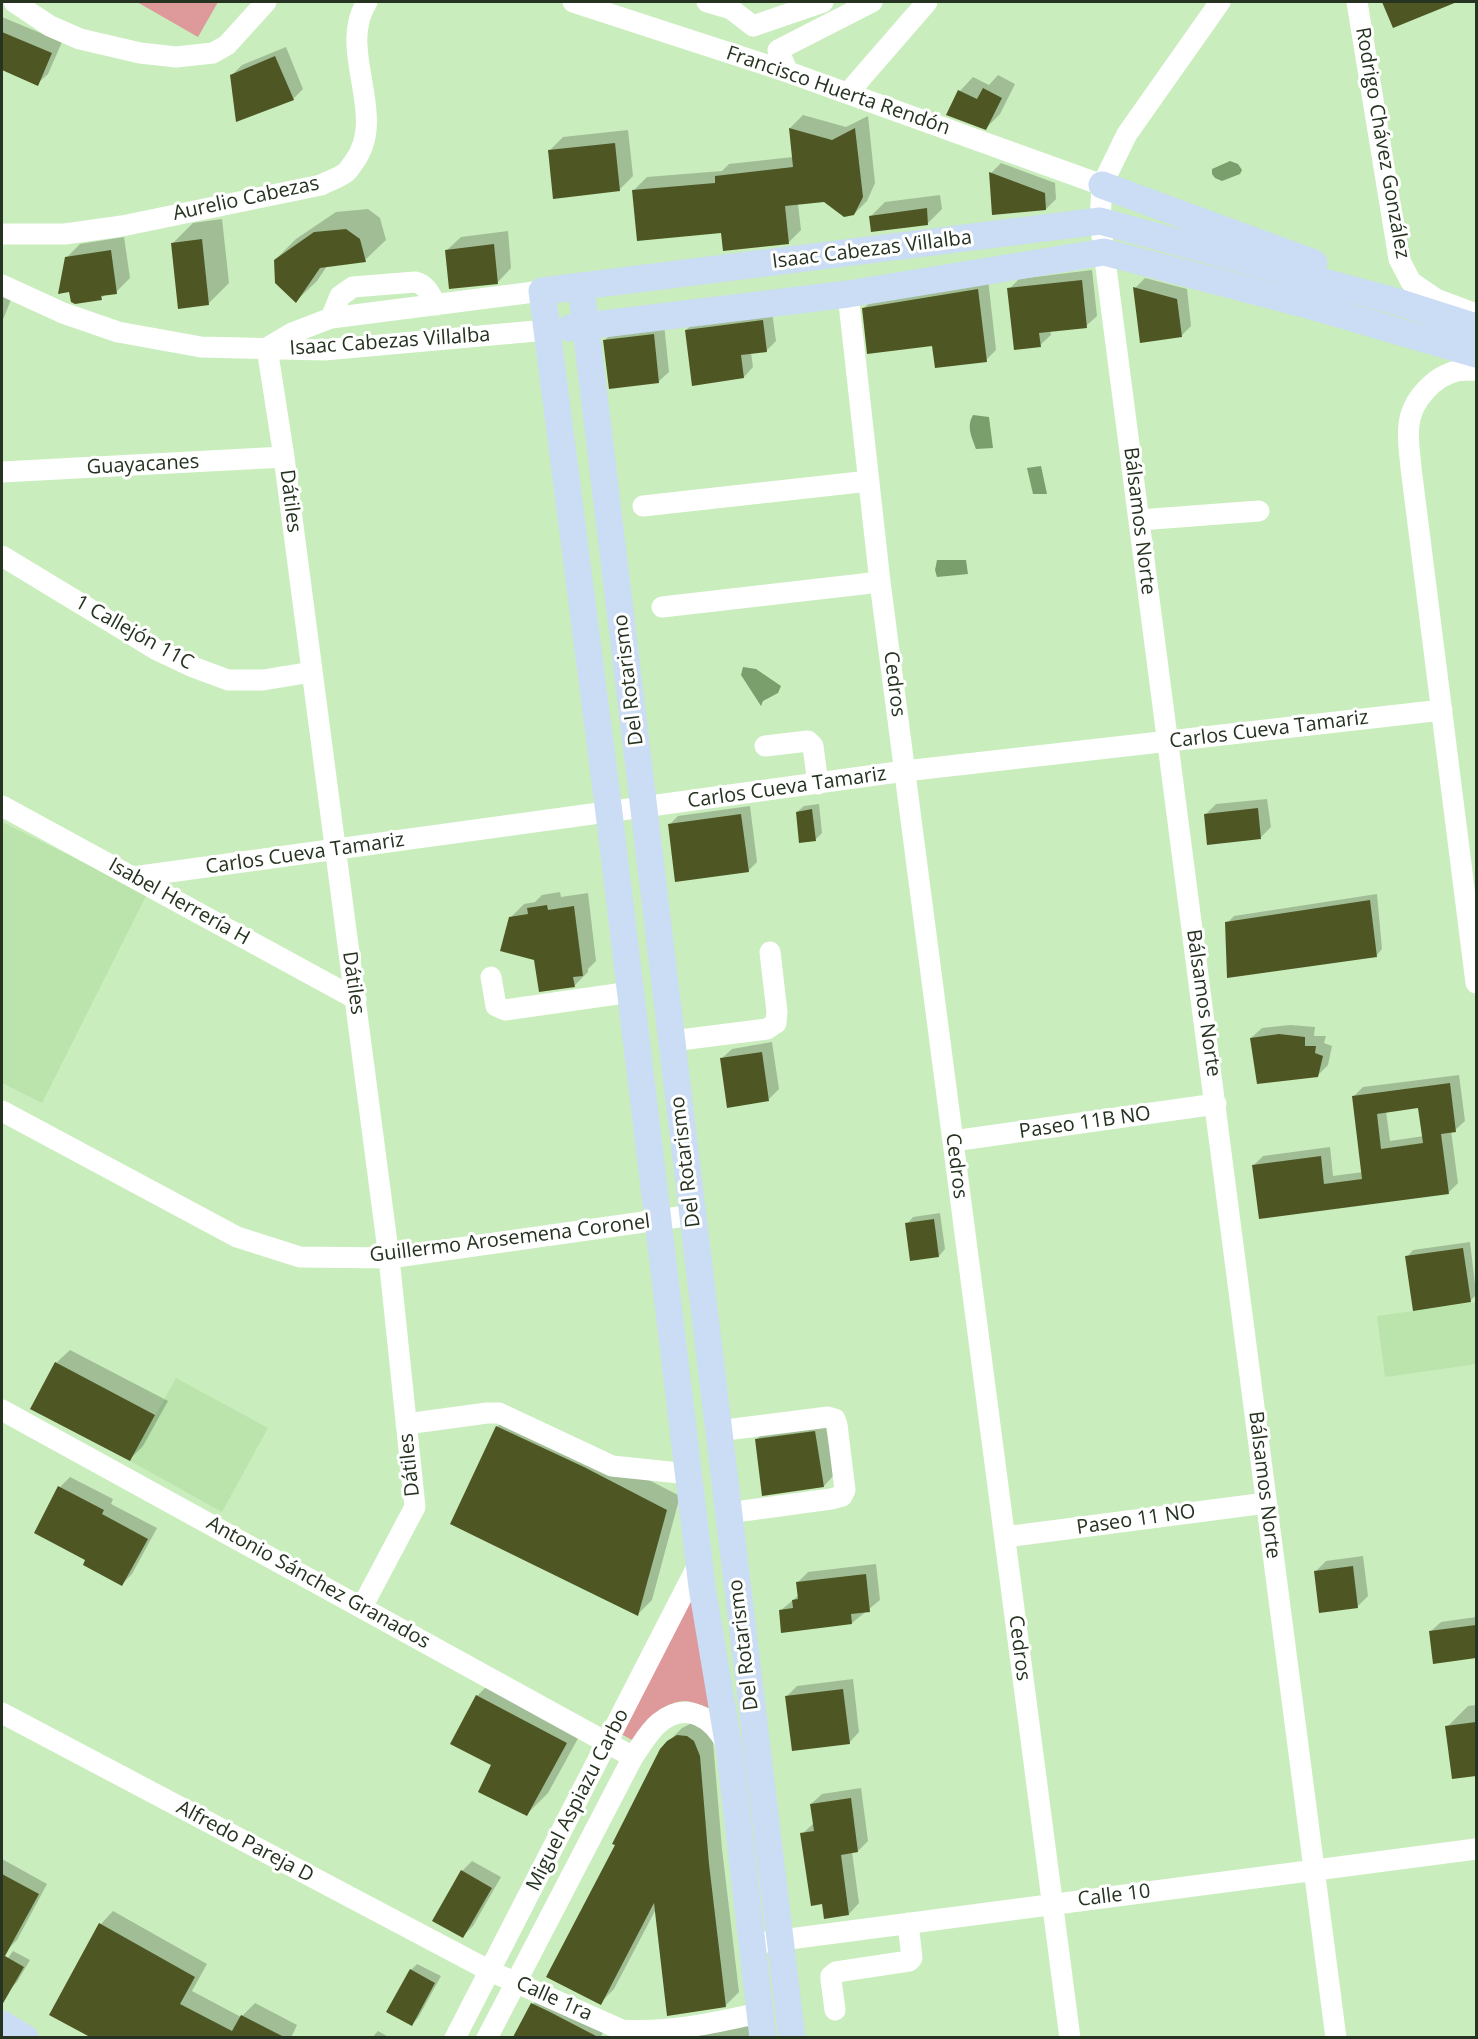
<!DOCTYPE html>
<meta charset="utf-8">
<style>
body{margin:0}
#map{position:relative;width:1478px;height:2039px;overflow:hidden;background:#c9edbc;font-family:"Open Sans",sans-serif}
canvas{display:block}
.frame{position:absolute;inset:0;border:3px solid #253320;pointer-events:none}
</style>
<div id="map">
<canvas width="1478" height="2039"></canvas>
<div class="frame"></div>
</div>
<script>
const ctx = document.querySelector('canvas').getContext('2d');
ctx.lineJoin = 'round';
function paint(path, color) {
  ctx.fillStyle = color;
  ctx.fill(path, 'evenodd');
}
function stroke(path, color, width, dash) {
  ctx.strokeStyle = color;
  ctx.lineWidth = width;
  ctx.lineCap = dash ? 'butt' : 'round';
  ctx.setLineDash(dash || []);
  ctx.stroke(path);
}
function label(font, color, halo, rows, align = 'center') {
  ctx.font = font + ' "Open Sans",sans-serif';
  ctx.lineWidth = 6;
  ctx.setLineDash([]);
  ctx.textBaseline = 'middle';
  ctx.strokeStyle = halo;
  ctx.fillStyle = color;
  for (const [text, x, y, turn = 0] of rows) {
    ctx.save();
    ctx.translate(x, y);
    ctx.rotate((+turn || 0) * Math.PI / 180);
    ctx.textAlign = isNaN(turn) ? turn : align;
    if (halo) ctx.strokeText(text, 0, 0);
    ctx.fillText(text, 0, 0);
    ctx.restore();
  }
}
paint(new Path2D(`
 M2,822L147,894L42,1103L2,1083Z
 M1476,1302V1364L1385,1377L1377,1316Z
 M176,1378L268,1428L222,1512L130,1461Z`), '#bbe4ad');
paint(new Path2D(`
 M137,2H218L198,37Z
 M693,1593L720,1712C710,1709 694,1701 684,1701C660,1703 646,1723 634,1741L621,1734Z`), '#de999b');
paint(new Path2D(`
 M1230,161L1238,164L1242,170L1240,174L1222,181L1215,178L1212,174V169Z
 M973,415L989,417L993,448L976,449C972,437 966,427 973,415Z
 M1041,466L1047,494H1033L1027,468Z
 M937,560H966L968,574L937,577L935,570Z
 M743,667L756,669L781,686L778,693L763,701L761,706L741,675Z`), '#7a9f6d');
paint(new Path2D(`
 M1384,2H1444L1437,8Z
 M2,17L62,42L48,74L37,84L2,69Z
 M286,47L303,89L293,99L231,76L242,65Z
 M998,75L1015,84L1000,114L986,128L960,91L973,77L989,85Z
 M803,115L846,127L868,116L875,183L867,201L854,214L825,201L798,204L801,230L788,243L722,231L634,190L647,177L722,171L729,164L793,157L790,128Z
 M628,130L633,176L619,190L549,151L563,137Z
 M1001,163L1055,183L1056,199L1046,209L994,214L991,173Z
 M940,195L942,209L928,223L871,216L885,202Z
 M368,209L380,218L386,240L365,260L327,266L317,281L296,301L275,260L296,239L336,212Z
 M222,219L229,283L208,304L172,244L193,223Z
 M508,231L511,268L498,282L447,250L461,237Z
 M124,237L130,278L116,292L106,294L101,298L66,258L80,244Z
 M1092,270L1097,316L1086,326L1050,330L1051,335L1040,345L1009,289L1019,279Z
 M1145,278L1187,289L1191,326L1181,336L1135,288Z
 M988,279L996,350L986,360L934,345L864,308L874,298Z
 M2,292L12,297L2,322Z
 M772,312L776,341L766,351L751,353L753,367L744,377L686,330L696,321Z
 M664,324L669,372L658,382L605,340L615,330Z
 M1267,799L1271,827L1260,838L1205,815L1216,804Z
 M819,804L822,833L815,840L797,812L804,806Z
 M750,806L757,862L748,871L669,825L678,816Z
 M560,892L561,897L588,893L596,961L588,969V972L574,986L535,958L510,918L524,904L535,902L542,895Z
 M1377,894L1382,949L1376,956L1227,923L1234,916Z
 M1290,1025L1315,1027L1314,1036H1326L1324,1043L1332,1046L1328,1065L1318,1075L1251,1038L1262,1028Z
 M772,1042L779,1089L769,1099L721,1059L732,1049Z
 M1459,1075L1465,1121L1455,1130L1451,1131L1458,1183L1449,1192L1260,1217L1254,1165L1263,1156L1330,1147L1333,1176L1363,1172L1353,1097L1363,1087ZM1420,1106L1424,1136L1390,1141L1386,1111Z
 M940,1213L945,1249L939,1256L907,1224L913,1217Z
 M1470,1242L1476,1292V1295L1470,1301L1407,1257L1413,1250Z
 M70,1350L168,1401L143,1446L129,1460L56,1363Z
 M511,1413L598,1454L680,1496L652,1600L638,1614L497,1427Z
 M825,1422L834,1475L824,1486L756,1440L767,1429Z
 M70,1477L113,1499L111,1504L157,1528L132,1574L122,1584L87,1559L60,1487Z
 M1363,1556L1368,1596L1358,1606L1315,1572L1326,1561Z
 M876,1564L880,1600L852,1623L780,1611L799,1595L798,1582L808,1572Z
 M1476,1617V1657L1434,1662L1430,1632L1441,1622Z
 M498,1675L587,1722L548,1793L527,1814L493,1765L477,1696Z
 M853,1679L859,1732L849,1743L787,1696L797,1686Z
 M1476,1705V1774L1453,1777L1447,1727L1468,1706Z
 M692,1723H701L713,1742L722,1849L739,1992L725,2006L656,1909L614,1989L600,2003L668,1742L682,1728Z
 M861,1788L868,1841L858,1851L852,1852L859,1903L849,1914L823,1902L802,1834L814,1823L811,1804L822,1794Z
 M2,1859L47,1884L17,1940L7,1950L2,1947Z
 M472,1861L501,1877L473,1926L463,1936L462,1871Z
 M113,1911L207,1964L192,1991L241,2017L255,2003L297,2025L291,2038H93L51,2015L101,1924Z
 M13,1951L30,1960L17,1982L10,1989L2,1984V1966Z
 M417,1964L441,1976L418,2018L412,2024L411,1970Z
 M546,1990L609,2022L600,2038H515L533,2004Z
 M753,2021L755,2038H649Z
 M378,2031L390,2038H372Z`), '#0003');
paint(new Path2D(`
 M1382,2H1457L1393,28Z
 M2,32L52,53L38,86L2,70Z
 M275,56L294,100L236,122L230,75Z
 M983,88L1002,98L986,130L946,115L958,90L977,99Z
 M789,128L832,140L855,128L863,197L854,215L844,217L824,202L785,206L789,244L723,251L721,233L637,241L632,190L715,183V176L793,167Z
 M615,143L620,191L553,199L548,150Z
 M989,172L1045,193L1046,210L992,215Z
 M927,208L928,225L871,232L869,216Z
 M346,229L360,239L366,262L320,268L296,303L275,283L274,260L314,232Z
 M202,239L209,305L178,309L171,243Z
 M494,244L498,284L449,289L445,250Z
 M111,250L117,294L101,296L102,300L75,304L71,302L69,292L58,294L65,257Z
 M1082,280L1087,328L1039,333L1041,347L1014,350L1007,288Z
 M1133,287L1177,299L1182,337L1140,343Z
 M978,289L987,362L935,368L932,346L867,354L862,308Z
 M763,320L767,352L741,355L744,378L692,386L685,330Z
 M654,334L659,383L609,389L603,340Z
 M1258,808L1261,839L1207,845L1204,814Z
 M812,809L816,841L799,843L796,812Z
 M741,814L749,872L675,882L668,824Z
 M1370,900L1377,957L1227,978L1225,922Z
 M547,905L548,910L574,906L583,976L573,977L575,987L539,992L534,960L500,951L509,917L528,914L527,908Z
 M1279,1034L1305,1037V1046H1316L1315,1053L1323,1056L1318,1077L1257,1084L1250,1038Z
 M762,1052L769,1101L727,1108L720,1058Z
 M1450,1083L1456,1132L1441,1134L1449,1194L1259,1219L1252,1165L1321,1156L1324,1184L1362,1179L1352,1096ZM1418,1108L1423,1143L1381,1149L1377,1114Z
 M934,1219L939,1257L910,1261L905,1223Z
 M1463,1248L1471,1302L1413,1311L1405,1256Z
 M55,1362L155,1415L130,1461L30,1409Z
 M496,1426L584,1467L667,1510L638,1616L450,1524Z
 M815,1431L824,1487L762,1496L755,1439Z
 M58,1486L104,1510L102,1514L148,1539L122,1586L83,1565L85,1560L34,1533Z
 M1353,1566L1358,1608L1319,1613L1314,1571Z
 M866,1574L870,1612L851,1614L852,1624L781,1633L779,1610L793,1608L792,1600L798,1599L796,1582Z
 M1476,1625V1658L1433,1664L1429,1631Z
 M843,1689L850,1744L792,1751L785,1696Z
 M476,1695L567,1743L527,1816L478,1792L491,1765L450,1744Z
 M1476,1722V1776L1452,1779L1445,1726Z
 M677,1735L687,1736L694,1741L700,1756L709,1864L726,2007L667,2016L654,1903L601,2005L546,1977L615,1845L612,1844L660,1749L667,1741Z
 M851,1798L858,1852L841,1855L849,1915L824,1919L822,1904L811,1906L800,1833L814,1831L810,1804Z
 M461,1870L492,1888L463,1938L432,1921Z
 M2,1874L39,1894L5,1956L24,1967L2,2005Z
 M99,1923L195,1977L180,2004L232,2031L241,2015L284,2037H90L49,2015Z
 M410,1969L435,1983L412,2026L386,2012Z
 M531,2003L548,2011L598,2037H513Z`), '#4e5723');
stroke(new Path2D(`
 M14,2L50,26L80,39L140,53L176,57L213,53L227,45L266,2
 M573,2L788,72L1102,185
 M707,2L731,9L753,26L823,2
 M1220,2L1127,134L1102,185L1100,221L1336,2038
 M1357,2L1399,259L1411,282L1436,299L1476,314
 M788,72L778,50L872,2
 M848,93L927,2
 M2,234H65L122,226L321,185C329,181 338,178 345,173C349,170 351,166 354,162C389,115 336,50 367,2
 M2,285L63,313L118,332L201,347L324,350L547,330
 M848,294L880,582L1070,2038
 M331,318L340,296L353,287L415,282C427,285 430,294 436,305
 M267,348L284,457L389,1258L415,1507L362,1607
 M267,348L292,333L331,318L542,291
 M1476,370C1471,370 1463,370 1457,371C1434,376 1411,401 1409,425C1407,439 1410,454 1411,468L1476,983
 M2,472L284,457
 M643,506L869,481
 M1139,520L1259,511
 M2,556L157,650L193,667L228,680H263L312,672
 M662,607L880,582
 M765,746L808,741L813,746L818,784
 M2,806L356,999
 M133,877L905,771L1442,710
 M491,977L496,1006L505,1010L631,992
 M672,1041L767,1029L776,1023L777,1012L770,952
 M2,1111L237,1237L300,1257L389,1258L693,1215
 M953,1141L1216,1104
 M2,1410L633,1757
 M406,1424L487,1413H499L612,1466L689,1474
 M718,1431L828,1417L835,1419L837,1425L845,1490L842,1496L831,1499L728,1513
 M1005,1537L1266,1503
 M2,1713L490,1971L622,2030C669,2033 714,2023 759,2013
 M751,1944L1476,1849
 M835,2010L831,1980V1976L836,1972L909,1961L912,1958L908,1923
 M455,2038L699,1563
 M487,2038L633,1757C641,1746 648,1732 659,1723C687,1700 713,1718 727,1745`), '#fff', 21);
stroke(new Path2D(`
 M1102,185L1314,263
 M581,287L792,2038
 M570,328L848,294L1104,252L1315,307L1476,354
 M2,2024L25,2038
 M763,2038L730,1754L702,1587L609,813L542,291L1100,221L1398,302L1476,327`), '#cbdcf5', 27);
label('20px', '#253320', '#fff', [
 ["Francisco Huerta Rendón",838,91,19],
 ["Rodrigo Chávez González",1382,143,80],
 ["Aurelio Cabezas",246,199,-12],
 ["Isaac Cabezas Villalba",872,250,-7],
 ["Isaac Cabezas Villalba",390,342,-4],
 ["Guayacanes",143,465,-3],
 ["Dátiles",290,501,83],
 ["Bálsamos Norte",1139,521,83],
 ["1 Callejón 11C",134,633,29],
 ["Del Rotarismo",629,680,-97],
 ["Cedros",894,684,83],
 ["Carlos Cueva Tamariz",1269,730,-7],
 ["Carlos Cueva Tamariz",787,788,-8],
 ["Carlos Cueva Tamariz",305,854,-8],
 ["Isabel Herrería H",179,902,29],
 ["Dátiles",353,983,82],
 ["Bálsamos Norte",1203,1003,82],
 ["Paseo 11B NO",1085,1123,-8],
 ["Del Rotarismo",686,1162,-97],
 ["Cedros",956,1166,83],
 ["Guillermo Arosemena Coronel",510,1239,-7],
 ["Dátiles",410,1465,-96],
 ["Bálsamos Norte",1264,1485,83],
 ["Paseo 11 NO",1136,1520,-8],
 ["Antonio Sánchez Granados",318,1583,29],
 ["Del Rotarismo",744,1645,-97],
 ["Cedros",1019,1648,83],
 ["Miguel Aspiazu Carbo",578,1800,-63],
 ["Alfredo Pareja D",245,1842,28],
 ["Calle 10",1114,1896,-7],
 ["Calle 1ra",554,1999,24]
]);
</script>
